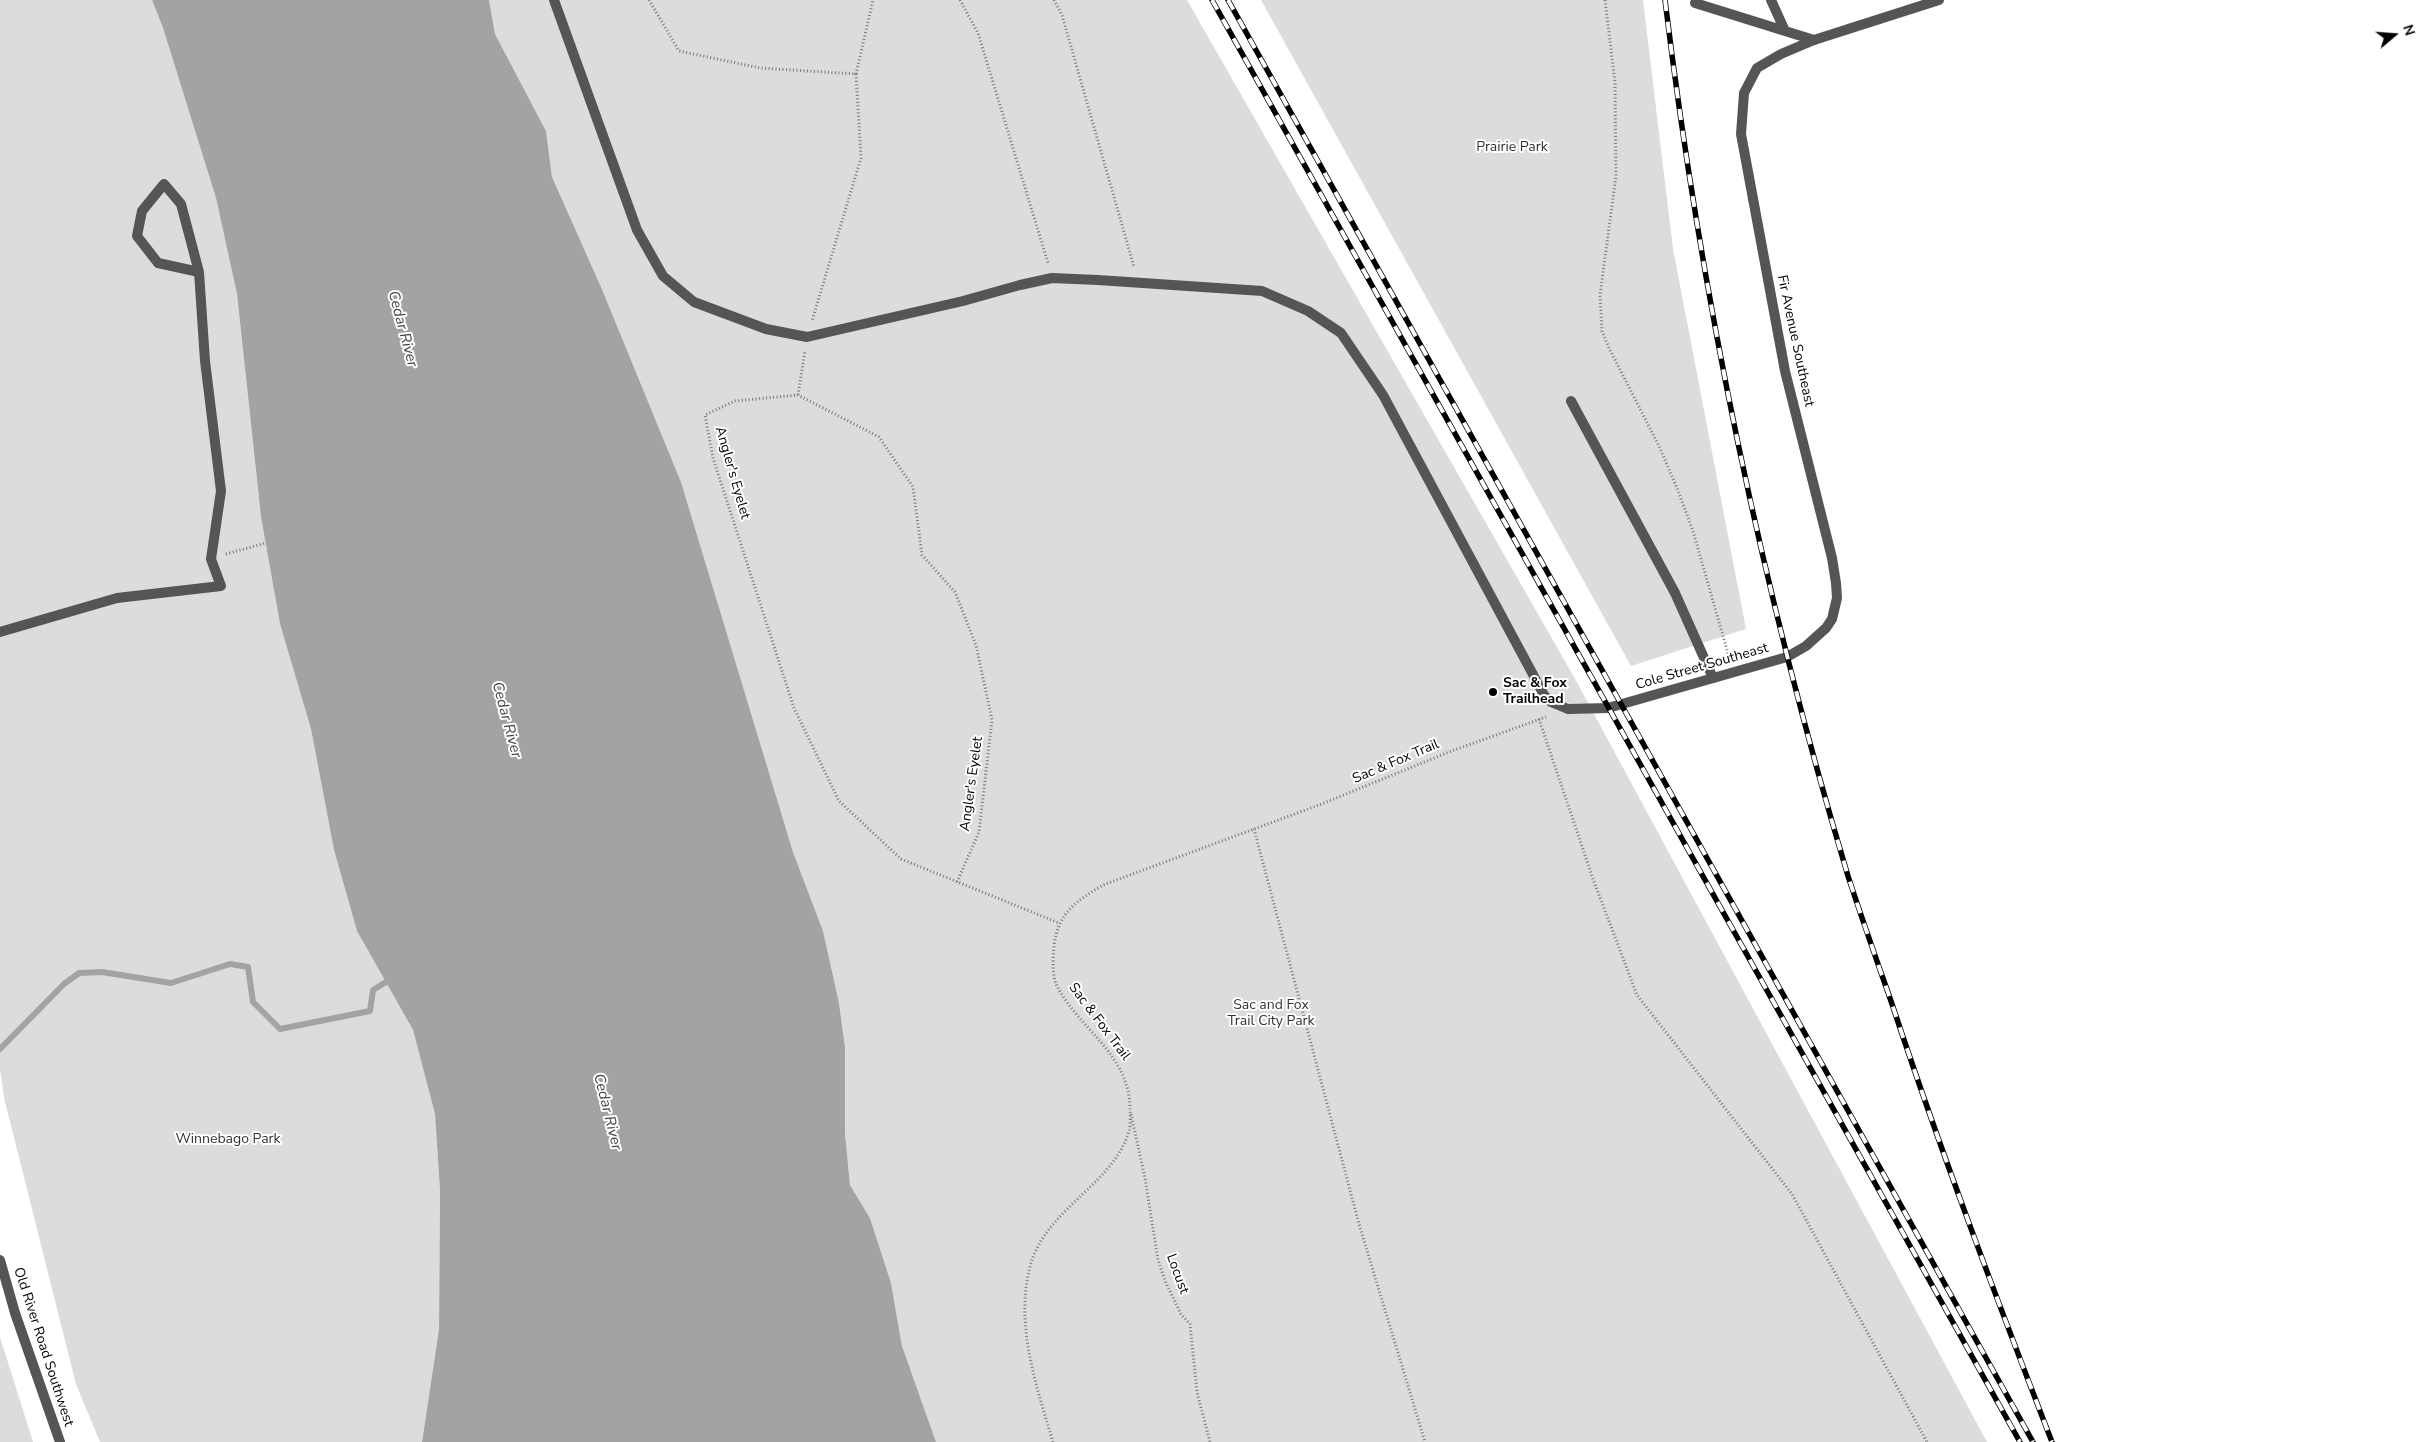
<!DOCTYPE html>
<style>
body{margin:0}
#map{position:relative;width:2429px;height:1442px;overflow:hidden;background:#fff;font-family:"Nunito Sans",sans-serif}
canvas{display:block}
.north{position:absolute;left:2369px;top:10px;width:50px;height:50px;-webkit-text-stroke:4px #fff;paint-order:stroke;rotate:72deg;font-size:14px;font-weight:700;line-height:20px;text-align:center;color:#000}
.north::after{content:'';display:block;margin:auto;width:18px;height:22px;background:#000;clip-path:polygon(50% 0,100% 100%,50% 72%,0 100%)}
</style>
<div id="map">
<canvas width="2429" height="1442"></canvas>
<div class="north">N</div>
</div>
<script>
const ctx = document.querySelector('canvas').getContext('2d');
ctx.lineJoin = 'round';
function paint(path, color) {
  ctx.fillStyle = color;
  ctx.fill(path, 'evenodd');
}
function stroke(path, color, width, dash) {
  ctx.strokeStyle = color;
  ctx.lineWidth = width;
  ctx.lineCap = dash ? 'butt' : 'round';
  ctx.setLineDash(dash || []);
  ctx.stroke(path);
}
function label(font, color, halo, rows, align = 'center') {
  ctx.font = font + ' "Nunito Sans",sans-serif';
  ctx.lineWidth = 4;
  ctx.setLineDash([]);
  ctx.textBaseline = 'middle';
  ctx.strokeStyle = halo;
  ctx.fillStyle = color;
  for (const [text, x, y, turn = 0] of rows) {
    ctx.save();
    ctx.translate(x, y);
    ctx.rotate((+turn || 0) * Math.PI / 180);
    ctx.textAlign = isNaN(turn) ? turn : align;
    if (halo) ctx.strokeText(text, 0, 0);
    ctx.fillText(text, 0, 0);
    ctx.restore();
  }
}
paint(new Path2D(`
 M0,0H152L163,28L216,198L237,294L261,517L280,624L311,729L334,850L357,931L413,1030L435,1114L440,1191L439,1329L422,1442H100L76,1384L4,1098L0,1069Z
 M489,0H1187L1574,677L1987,1442H936L902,1346L891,1283L870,1218L850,1185L845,1133V1047L839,1003L823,931L793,852L681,482L601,287L552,177L546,131L495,34Z
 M1261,0H1643L1673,249L1746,629L1631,666Z
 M0,1337L33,1442H0Z`), '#dcdcdc');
paint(new Path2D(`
 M152,0H489L495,34L546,131L552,177L601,287L681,482L793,852L823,931L839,1003L845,1047V1133L850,1185L870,1218L891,1283L902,1346L936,1442H422L439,1329L440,1191L435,1114L413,1030L357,931L334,850L311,729L280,624L261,517L237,294L216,198L163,28Z`), '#a3a3a3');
stroke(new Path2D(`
 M0,1049L64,984L79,973L102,972L171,983L230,964L248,967L253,1002L280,1029L370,1011L373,990L386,982L393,980`), '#a3a3a3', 6);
stroke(new Path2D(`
 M649,0L679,51L760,68L856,74L861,158L812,321
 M960,0L978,33L1048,263
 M1054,0L1062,15L1134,267
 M1605,0L1615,82L1616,176L1600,295L1602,331L1609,348L1659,446L1677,488L1693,531L1729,657
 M856,74L873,0
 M798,395L805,351
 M226,554L266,543
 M1539,719L1593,879L1637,995L1792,1194L1927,1442
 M1254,829L1359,1224L1425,1442
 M957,882L979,832L992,720L976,645L955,592L922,555L913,487L879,437L798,395L735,401L705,415L713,458L794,708L839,801L901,859L1059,923
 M1131,1114L1145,1178L1158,1260L1166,1283L1181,1314L1190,1324L1197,1392L1210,1442
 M1053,1442C1036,1385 1013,1320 1032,1260C1050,1207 1114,1183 1129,1131C1131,1125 1130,1115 1130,1108C1129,1053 1078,1029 1056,984C1052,973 1053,957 1054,946C1058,912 1077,901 1103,885L1319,805L1449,752L1546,717`), '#777', 3, [1, 2.5]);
stroke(new Path2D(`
 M554,0L637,230L663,276L694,302L766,329L807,337L963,301L1020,285L1052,278L1098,280L1262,291L1308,311L1341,333L1383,395L1544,695L1551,702L1568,709
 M1771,0L1785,31
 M1695,3L1814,40
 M1571,401L1675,593L1713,678
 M0,632L117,598L221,586L211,559L221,491L205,361L199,272L181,204L164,184L142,211L137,236L158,263L199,272`), '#555', 10);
stroke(new Path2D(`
 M1568,709L1608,708L1787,657L1806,646L1826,628L1832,619L1837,598L1836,583L1832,558L1785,371L1741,134L1744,93L1757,68L1781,54L1814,40L1939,0`), '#555', 10);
stroke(new Path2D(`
 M0,1260L15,1313L60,1442`), '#555', 10);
const rail = new Path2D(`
 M1212,0L2020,1442
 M1228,0L2033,1442
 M1665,0C1701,296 1762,590 1848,876C1862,919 1877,961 1892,1004C1941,1152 1996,1297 2052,1442`);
stroke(rail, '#000', 5.5);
stroke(rail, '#fff', 4, [11]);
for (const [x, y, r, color] of [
 [1493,692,5,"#000"]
]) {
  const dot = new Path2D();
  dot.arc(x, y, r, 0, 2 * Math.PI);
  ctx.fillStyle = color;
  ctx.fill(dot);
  stroke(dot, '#fff', 2);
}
label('14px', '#333', '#fff', [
 ["Prairie Park",1512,148],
 ["Sac and Fox",1271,1006],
 ["Trail City Park",1271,1022],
 ["Winnebago Park",228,1140]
]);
label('14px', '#000', '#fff', [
 ["Fir Avenue Southeast",1795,341,78],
 ["Angler's Eyelet",732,473,74],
 ["Cole Street Southeast",1702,667,-16],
 ["Sac & Fox Trail",1396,762,-23],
 ["Angler's Eyelet",972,784,-82],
 ["Sac & Fox Trail",1099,1022,53],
 ["Locust",1177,1274,70],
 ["Old River Road Southwest",43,1347,72]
]);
label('bold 14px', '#000', '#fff', [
 ["Sac & Fox",1503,684],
 ["Trailhead",1503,700]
], 'left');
label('italic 15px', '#444', '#fff', [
 ["Cedar River",402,329,75],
 ["Cedar River",506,720,75],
 ["Cedar River",607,1112,76]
]);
</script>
